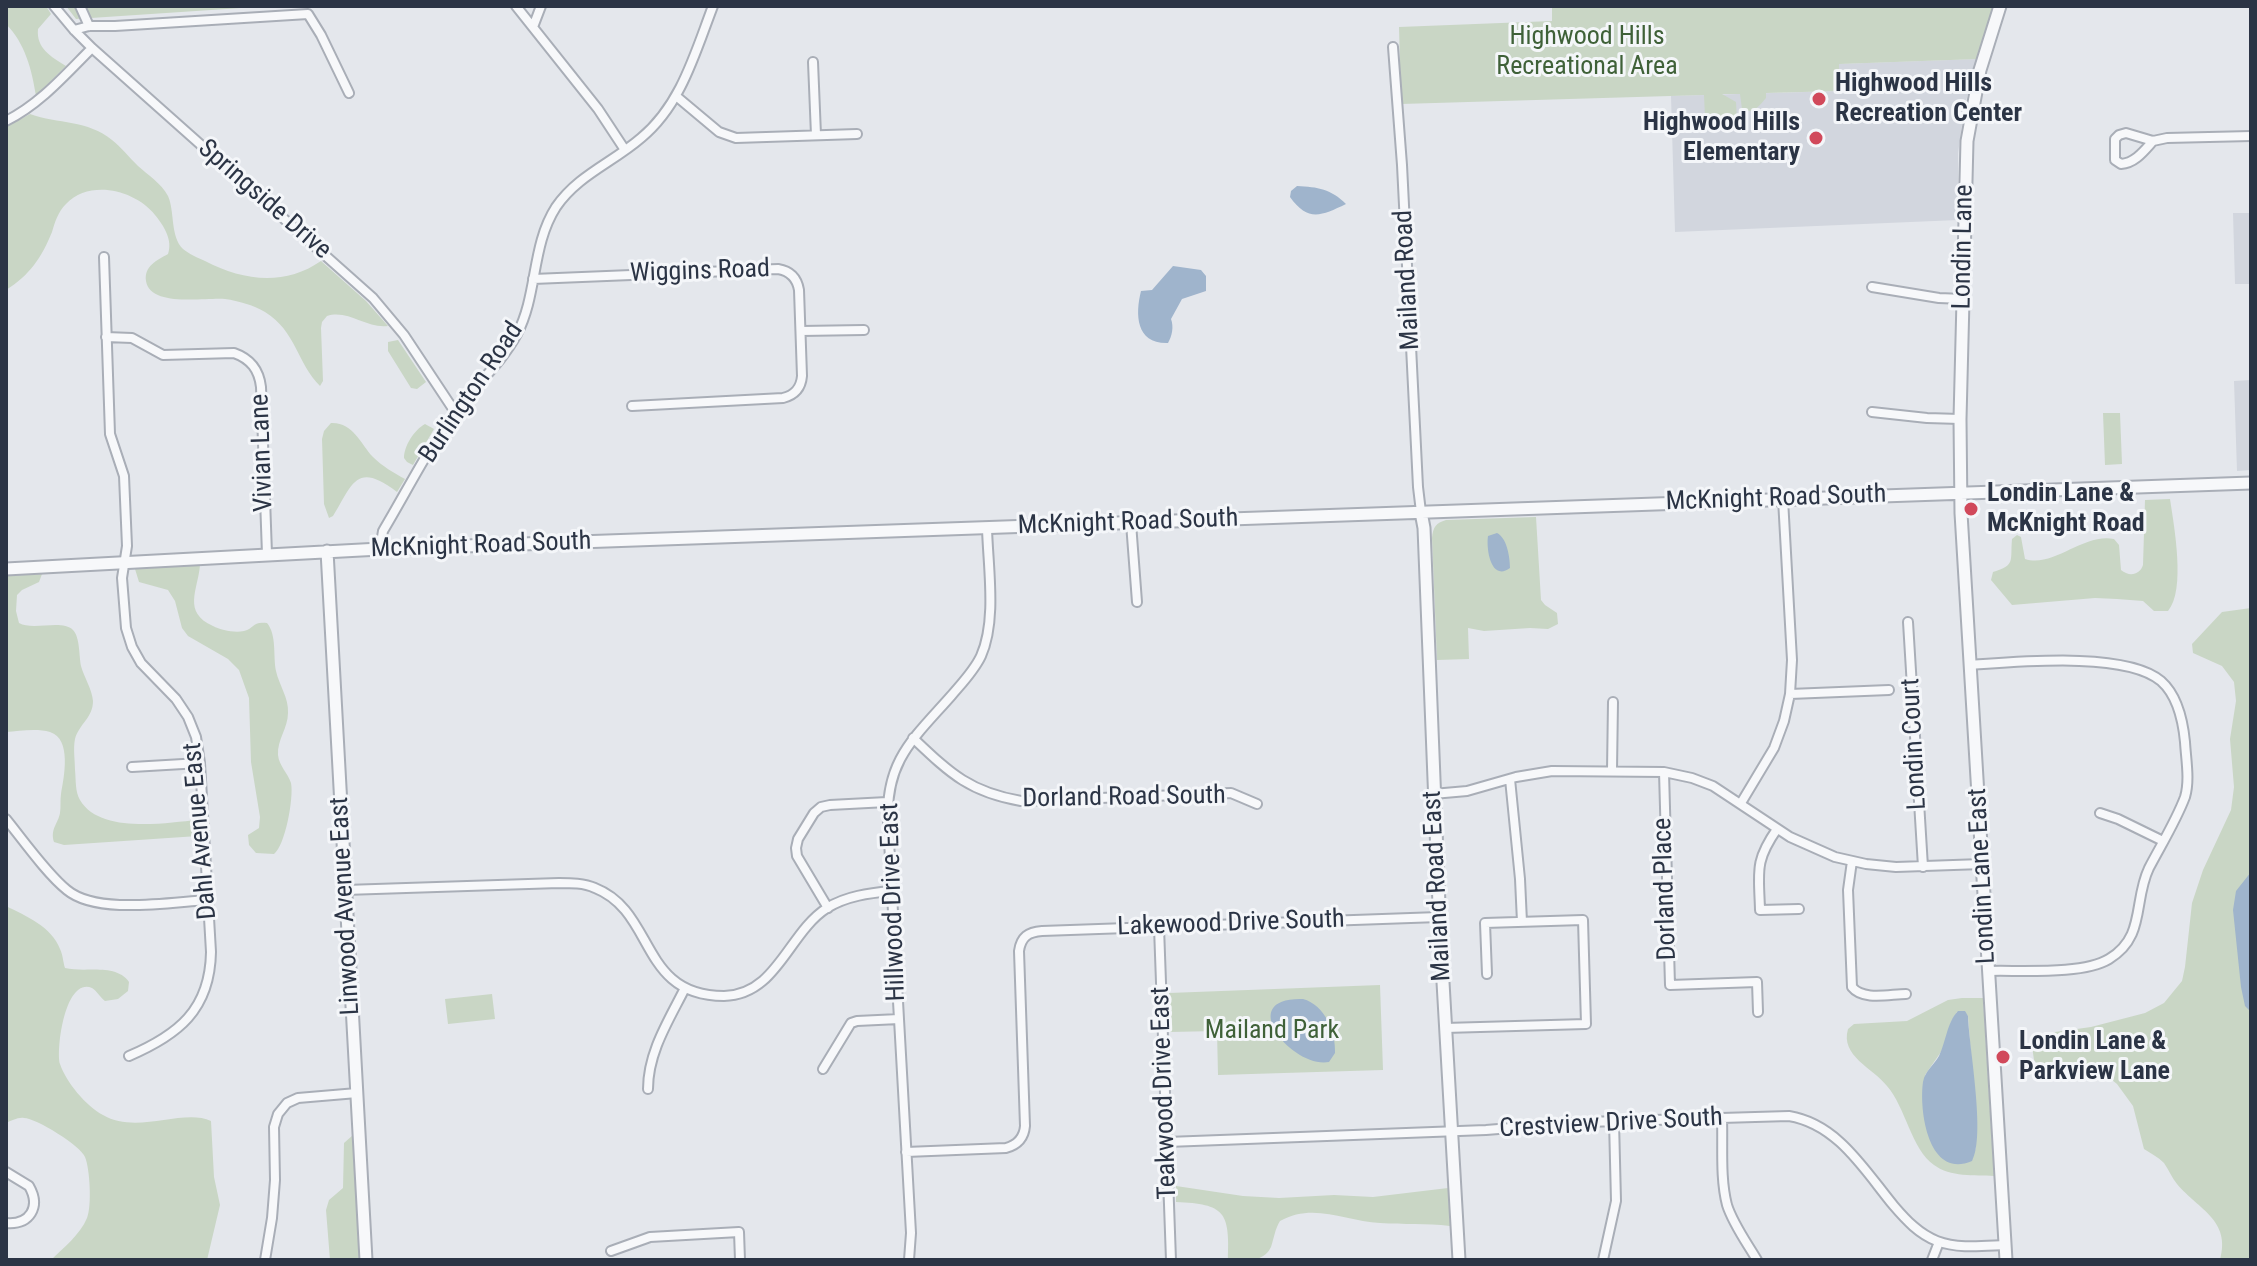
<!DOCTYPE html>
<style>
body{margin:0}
#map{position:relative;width:2257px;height:1266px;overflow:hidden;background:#e4e7ec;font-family:"Roboto Condensed",sans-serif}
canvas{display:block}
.frame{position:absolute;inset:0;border:8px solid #2b3445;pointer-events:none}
</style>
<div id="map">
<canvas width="2257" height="1266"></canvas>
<div class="frame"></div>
</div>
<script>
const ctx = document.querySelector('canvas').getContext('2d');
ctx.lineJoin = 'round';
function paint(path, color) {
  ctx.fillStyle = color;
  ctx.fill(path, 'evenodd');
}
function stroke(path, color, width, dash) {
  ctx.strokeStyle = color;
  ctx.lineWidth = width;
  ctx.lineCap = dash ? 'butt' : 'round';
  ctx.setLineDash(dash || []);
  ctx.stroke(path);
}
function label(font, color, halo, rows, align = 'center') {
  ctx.font = font + ' "Roboto Condensed",sans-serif';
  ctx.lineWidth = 6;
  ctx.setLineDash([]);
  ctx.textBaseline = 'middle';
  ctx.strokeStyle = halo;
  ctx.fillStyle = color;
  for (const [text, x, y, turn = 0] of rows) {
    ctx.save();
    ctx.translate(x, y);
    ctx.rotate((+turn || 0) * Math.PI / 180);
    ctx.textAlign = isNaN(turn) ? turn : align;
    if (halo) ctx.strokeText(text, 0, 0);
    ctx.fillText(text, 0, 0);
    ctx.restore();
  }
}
paint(new Path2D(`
 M1978,59L1965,104L1958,153V220L1675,232L1671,96L1839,91L1838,64Z
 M2233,213H2251V284H2235Z
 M2251,380V470L2237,471L2234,381Z`), '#d2d6de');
paint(new Path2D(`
 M6,6H46L51,14L38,29C36,48 51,57 66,66L36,96C32,70 25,43 6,24Z
 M66,6H271L76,19Z
 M1552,6H1995L1978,59L1839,64V91L1766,93V98C1759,106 1753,115 1742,109L1740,94H1722L1736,102L1737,121L1726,127L1711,128V117H1705L1704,95L1401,104L1399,27L1552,21Z
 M30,114C58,124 88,120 112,140C121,147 129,157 138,166C148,175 161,183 168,196C175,212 170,236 183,249C189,254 198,258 205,261C243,281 285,286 321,261L366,301L388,326C367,329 348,309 327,316L322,322L321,328L323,381L320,386C297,363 296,331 265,312C253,305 239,301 225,299C207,297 150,308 146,281C144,266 157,260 168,254C173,240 164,226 155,215C135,190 90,179 66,204C58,212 55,222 52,232C42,257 29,276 6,290V127Z
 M398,340L426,382L417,389L411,388L388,351V342Z
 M2103,413H2120L2122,464L2105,465Z
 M331,423C353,422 360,443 373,457C382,466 394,473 405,479L397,492C356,461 353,484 333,516L329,518L324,504L322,439L324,431Z
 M425,424L434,429L413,465L407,462L404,458C404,446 414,430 425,424Z
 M2170,499C2174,526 2186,590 2168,611H2154L2143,601L2117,599L2095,598L2012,605L1991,580L1993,572C2016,565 2010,561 2012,539L2017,535L2021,537L2025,559C2054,568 2083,533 2114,539L2119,545L2121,570C2129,577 2140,575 2143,565L2145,500Z
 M1536,517L1541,600L1545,605L1557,613L1558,624L1548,629L1530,628L1484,631L1468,628L1469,659L1437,660L1432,538C1433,527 1436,523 1446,520Z
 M200,565C198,590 182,612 213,626C221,630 234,633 244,631C255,628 252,621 267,623C277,635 273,656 276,671C279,685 289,698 288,713C288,728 277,740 278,755C279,766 288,773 291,783C294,798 285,846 274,854L256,853L249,845L248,835L259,828L260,817L251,762L249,698L239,670L228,659L188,636L182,628L175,601L168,590L139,582L135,569Z
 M42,574L39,582L22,590L17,595L16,611L19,623C33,631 62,619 73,630C80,637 79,656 81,666C84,677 92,689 93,701C93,718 79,724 75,739C73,749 75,760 75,770C76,780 75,792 80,800C100,834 165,823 197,820L198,836L64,845L54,842C50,829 58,824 60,813C61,807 60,800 61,794C64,777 72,739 50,732C37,728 19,731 6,732V576Z
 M2251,608V1260H2220C2231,1220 2199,1210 2177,1184C2172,1178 2169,1170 2164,1163C2158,1157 2150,1153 2144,1149L2133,1106L2117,1084L2107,1076L2090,1068L2051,1070L2039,1066L2034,1060L2032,1046L2037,1037L2048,1033L2091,1027L2145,1013L2164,1003L2182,981L2185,967L2192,903L2203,870L2231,810L2234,787L2230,739L2236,701L2234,682L2222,666L2193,653L2192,644L2222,612Z
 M6,906C26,916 52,927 60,949C63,955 63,962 65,968C84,973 116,963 129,982L128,991L118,999L105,1001C100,997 97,991 92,988C65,977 56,1049 60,1064C66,1082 86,1106 103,1115C137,1135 183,1108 211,1121L214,1177L220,1205L207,1260H51C63,1248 80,1235 87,1218C92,1206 90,1169 85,1157C81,1146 36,1118 24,1118C18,1117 11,1121 6,1123Z
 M1380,985L1383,1070L1218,1075L1217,1031L1170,1032L1169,993Z
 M492,994L495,1019L448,1024L445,999Z
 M1962,998H1983L1994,1176C1975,1175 1950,1177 1934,1165C1911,1149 1906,1108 1887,1086C1873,1068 1840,1056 1848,1029L1854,1024L1907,1021L1948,1000ZM1963,1011L1968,1016L1976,1123V1148L1969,1162L1959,1164L1948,1161L1925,1075L1943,1049L1951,1022L1957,1012Z
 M353,1135L359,1260H330L326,1210L329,1200L343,1188L344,1143Z
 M1176,1186L1243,1196L1279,1198L1334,1195L1373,1197L1448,1188L1450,1226C1426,1223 1404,1225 1380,1223C1346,1221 1313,1202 1280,1221C1275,1229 1274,1238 1271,1247C1263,1264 1243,1260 1228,1260C1230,1212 1225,1204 1176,1202Z`), '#c9d6c5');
paint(new Path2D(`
 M1297,186C1318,187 1331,189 1346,204C1321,216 1308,222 1290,197L1291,191Z
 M1173,266L1201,270L1206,276V291L1182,299L1171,319C1174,327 1172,336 1168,343C1136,344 1135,315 1141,291L1152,290Z
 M1497,533C1507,538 1510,557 1510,568C1491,582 1486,549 1488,536Z
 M2251,872V1012L2245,1006L2241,987L2233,910L2236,891Z
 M1303,999C1325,1005 1336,1032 1335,1053L1329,1062C1293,1069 1233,997 1303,999Z
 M1958,1011H1965L1968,1016C1969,1048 1986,1136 1972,1161C1928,1180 1919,1110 1923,1082C1925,1071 1934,1065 1939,1056C1946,1042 1947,1022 1958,1011Z`), '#9fb4cc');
const minor = new Path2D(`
 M54,6L74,30L92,48L373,298L404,335L455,412
 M80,6L89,26
 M516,6L598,109L625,150
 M533,27L541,6
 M74,30L89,26H115L308,14L321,35L349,93
 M1393,47L1402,165L1418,487L1421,512
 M813,62L816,135
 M676,96L719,132L736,138L857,134
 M6,121C40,104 65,75 92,48
 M2153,141C2144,151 2135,163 2121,164L2115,160V139L2119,135L2126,133L2153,141L2167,138L2251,136
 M104,257L110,434L124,476L127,546L122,578L126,628L132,647L141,663L176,699L188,717L196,737L200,763L211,952C210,1010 178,1035 129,1056
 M533,279L778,269C790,271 797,278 799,290L802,376C801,388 795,395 783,398L632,406
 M1872,287L1939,298L1963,299
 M801,331L864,330
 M106,337L132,338L163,355L234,353C251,359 259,370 261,387L267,554
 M1872,412L1927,418L1960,419
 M1131,523L1137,602
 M380,549L383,531C407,491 428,448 456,411C475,385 501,364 517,334C538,294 531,246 556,207C578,175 612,163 641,138C681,105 695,53 713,6
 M1908,622L1923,867
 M1970,665C2016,662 2126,651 2161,681C2178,696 2183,721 2185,742C2186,760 2190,780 2185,797C2176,821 2161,845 2149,868C2133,901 2146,937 2109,959C2083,975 2020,970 1988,971
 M1790,694L1889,690
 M913,738C950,773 969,792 1021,801L1231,793L1257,804
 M132,767L200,763
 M1612,770L1613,702
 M1664,772L1670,985L1757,982L1758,1012
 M1510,779L1520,879L1522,922
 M1433,794L1467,791L1516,777L1552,771L1664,772L1692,778L1713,786L1790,837L1835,857L1866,864L1896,867L1982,864
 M1741,803L1774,748L1784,721L1790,694L1792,660L1783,499
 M2100,813L2118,819L2163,841
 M6,819C23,840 47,874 67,890C97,915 170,902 208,900
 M1777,829C1754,862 1759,872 1760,910L1799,909
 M1852,861L1848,890L1852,987C1863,1001 1890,994 1906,994
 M345,890L559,883C571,883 584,883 595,888C656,912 639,996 724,996C777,995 788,933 827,908C846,896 870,893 891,891
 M828,908L797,856L796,848L798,839L814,813L821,807L830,805L887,802
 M1159,927L1171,1260
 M1445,1028L1586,1024L1583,920L1485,923L1487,974
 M823,1069L851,1023L857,1021L899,1019
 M648,1089C648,1052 669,1020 685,988
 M1722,1118C1723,1146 1720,1178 1727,1205C1733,1224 1747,1243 1757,1260
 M1167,1142L1486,1130L1586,1122L1789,1116C1838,1124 1865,1171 1894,1206C1906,1220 1919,1234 1937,1241C1958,1249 1982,1246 2005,1245
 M906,1152L1006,1148C1017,1145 1024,1138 1025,1126L1019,951C1021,937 1028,932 1042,931L1439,917
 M6,1172L29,1186C41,1207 30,1225 6,1223
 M611,1251L650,1237L739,1232L740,1260
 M265,1260L272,1218L275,1180L274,1127L278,1114L287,1103L298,1098L357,1093
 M909,1260L911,1233L888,823C885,761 913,739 951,696C962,683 974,671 981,656C997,620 988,567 987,528
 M1603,1260L1616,1201L1614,1121
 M1932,1260L1939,1242`);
const tertiary = new Path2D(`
 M2000,6L1980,70L1967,141L1960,419L1961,513L2006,1260
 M1421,512L1424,528L1440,930L1459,1260
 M327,551L366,1260
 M6,569L380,549L2251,483`);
stroke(minor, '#a9aeb7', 12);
stroke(tertiary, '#a9aeb7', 15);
stroke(minor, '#f7f8fa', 8);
stroke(tertiary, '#f7f8fa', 11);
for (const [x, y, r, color] of [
 [1819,99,8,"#d1495b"],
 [1816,138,8,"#d1495b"],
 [1971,509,8,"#d1495b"],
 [2003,1057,8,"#d1495b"]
]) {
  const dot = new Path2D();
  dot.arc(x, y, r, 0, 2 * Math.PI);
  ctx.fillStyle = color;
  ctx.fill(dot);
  stroke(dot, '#f4f6f9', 3);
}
label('26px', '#3f6138', '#f4f6f9', [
 ["Highwood Hills",1587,37],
 ["Recreational Area",1587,67],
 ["Mailand Park",1272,1031]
]);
label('bold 26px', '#2b3445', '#f4f6f9', [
 ["Highwood Hills",1835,84],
 ["Recreation Center",1835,114],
 ["Highwood Hills",1800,123,"right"],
 ["Elementary",1800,153,"right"],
 ["Londin Lane &",1987,494],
 ["McKnight Road",1987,524],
 ["Londin Lane &",2019,1042],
 ["Parkview Lane",2019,1072]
], 'left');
label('26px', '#2b3445', '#f4f6f9', [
 ["Springside Drive",264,200,41],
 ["Londin Lane",1964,247,-89],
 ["Wiggins Road",700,272,-2],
 ["Mailand Road",1408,280,-93],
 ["Burlington Road",472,393,-56],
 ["Vivian Lane",263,453,-92],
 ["McKnight Road South",1776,499,-2],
 ["McKnight Road South",1128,523,-2],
 ["McKnight Road South",481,546,-2],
 ["Londin Court",1915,744,-93],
 ["Dorland Road South",1124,798,-1],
 ["Dahl Avenue East",201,831,-95],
 ["Londin Lane East",1983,876,-93],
 ["Mailand Road East",1438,886,-93],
 ["Dorland Place",1666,889,-92],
 ["Hillwood Drive East",894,902,-92],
 ["Linwood Avenue East",346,906,-93],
 ["Lakewood Drive South",1231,924,-2],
 ["Teakwood Drive East",1165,1093,-92],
 ["Crestview Drive South",1611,1124,-3]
]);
</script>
